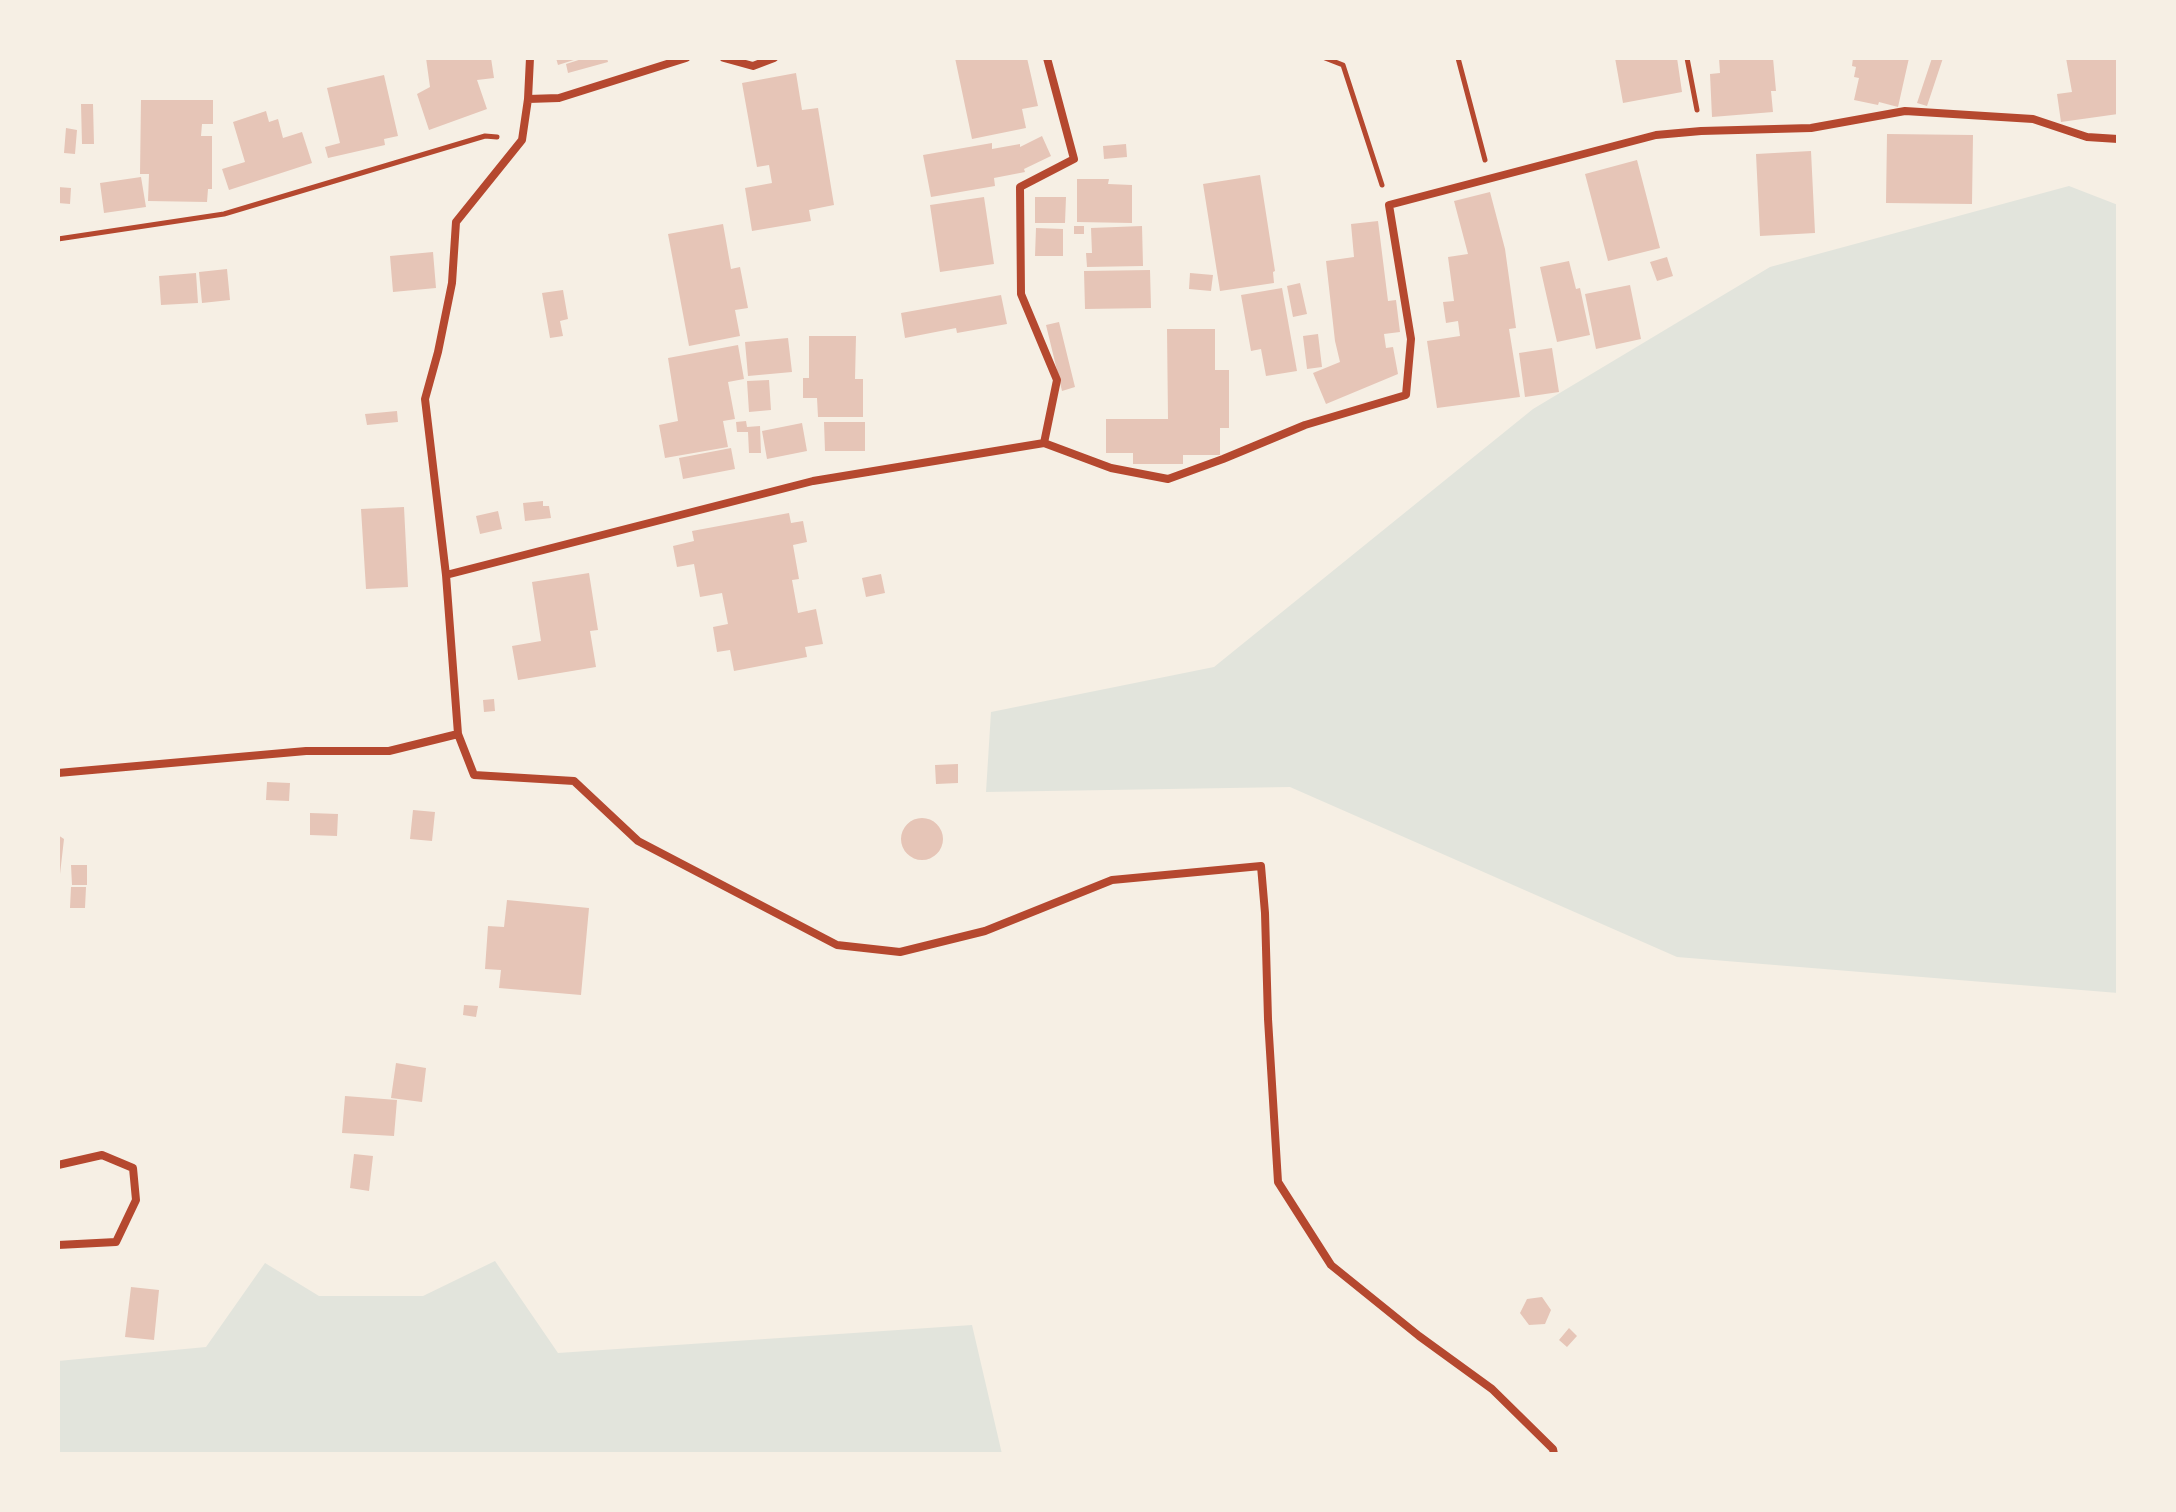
<!DOCTYPE html>
<style>
body{margin:0}
#map{position:relative;width:2176px;height:1512px;overflow:hidden;background:#f6efe4;font-family:"IBM Plex Sans",sans-serif}
canvas{display:block}
.frame{position:absolute;inset:0;border:60px solid #f6efe4;pointer-events:none}
</style>
<div id="map">
<canvas width="2176" height="1512"></canvas>
<div class="frame"></div>
</div>
<script>
const ctx = document.querySelector('canvas').getContext('2d');
ctx.lineJoin = 'round';
function paint(path, color) {
  ctx.fillStyle = color;
  ctx.fill(path, 'evenodd');
}
function stroke(path, color, width, dash) {
  ctx.strokeStyle = color;
  ctx.lineWidth = width;
  ctx.lineCap = dash ? 'butt' : 'round';
  ctx.setLineDash(dash || []);
  ctx.stroke(path);
}
paint(new Path2D(`
 M2069,186L2118,205V993L1677,957L1290,787L986,792L991,712L1214,667L1533,409L1770,267Z
 M495,1261L558,1353L972,1325L1002,1454H58V1361L206,1347L265,1263L319,1296H423Z`), '#e2e4dc');
paint(new Path2D(`
 M426,58H491L494,78L477,80L487,109L429,130L417,94L430,87Z
 M556,58H577V59L558,65Z
 M585,58H607L608,62L568,73L566,64Z
 M955,58H1027L1038,106L1022,109L1026,128L972,139Z
 M1615,58H1677L1682,92L1623,103Z
 M1719,58H1773L1776,91H1771L1773,112L1712,117L1710,74L1720,73Z
 M1853,58H1909L1898,107L1879,102L1878,105L1854,100L1859,78L1854,77L1856,67L1852,66Z
 M1932,58H1943L1927,106L1917,103Z
 M2066,58H2118V114L2061,122L2057,94L2072,92Z
 M796,73L802,110L818,108L834,205L809,210L811,221L752,231L745,188L772,183L769,165L757,167L742,83Z
 M384,75L398,136L384,139L385,145L328,158L325,147L340,143L327,88Z
 M141,100H213V124H202L201,136H212V189H208L207,202L148,201L149,174H140Z
 M81,104H93L94,144H82Z
 M266,111L269,122L278,119L283,138L302,132L312,163L229,190L222,169L245,162L233,122Z
 M66,128L77,130L75,154L64,153Z
 M1887,134L1973,135L1972,204L1886,203Z
 M1042,136L1051,156L1024,169L1025,172L994,178L995,186L931,197L923,155L992,143V149L1020,144V147Z
 M1126,144L1127,157L1104,159L1103,146Z
 M1811,151L1815,233L1760,236L1756,154Z
 M1637,160L1660,248L1608,261L1585,174Z
 M1260,175L1275,271L1273,272L1274,283L1220,291L1203,184Z
 M141,177L146,207L104,213L100,183Z
 M1077,179H1109L1108,184L1132,185V223L1077,222Z
 M58,187L71,188L70,204L58,203Z
 M1490,192L1505,249L1516,328L1509,329L1520,397L1437,408L1427,341L1460,336L1458,321L1446,323L1443,302L1454,301L1448,257L1468,254L1454,201Z
 M984,197L994,264L940,272L930,205Z
 M1035,197H1066L1065,223H1035Z
 M1378,221L1388,301L1396,300L1400,332L1384,334L1386,348L1393,347L1398,374L1326,404L1313,373L1340,362L1335,341L1326,261L1354,257L1351,224Z
 M723,224L731,269L740,267L748,308L735,310L740,336L689,346L668,234Z
 M1074,226H1084V234H1074Z
 M1142,226L1143,266L1087,267L1086,253H1092L1091,228Z
 M1036,228L1063,229V256H1035Z
 M433,252L436,288L393,292L390,256Z
 M1667,257L1673,276L1657,281L1650,262Z
 M1569,261L1576,289L1580,288L1590,335L1557,342L1540,267Z
 M227,269L230,300L202,303L199,272Z
 M1150,270L1151,308L1085,309L1084,271Z
 M196,273L198,303L161,305L159,276Z
 M1190,273L1213,275L1211,291L1189,289Z
 M1300,283L1307,314L1293,317L1287,286Z
 M1630,285L1641,339L1596,349L1585,294Z
 M1282,288L1297,371L1266,376L1261,349L1251,351L1241,295Z
 M563,290L568,319L560,321L563,336L550,338L542,293Z
 M1001,295L1007,324L957,333L956,328L905,338L901,313Z
 M1059,322L1075,387L1062,391L1046,325Z
 M1167,329H1215V370H1229V428H1220V455H1183V464H1133V453H1106V419H1168Z
 M1318,334L1322,367L1307,369L1303,336Z
 M809,336H856L855,379H863V417H818L817,398H803V378H809Z
 M788,338L792,372L748,376L745,342Z
 M738,345L744,379L728,382L735,419L723,421L728,447L665,458L659,425L678,421L668,358Z
 M1552,348L1559,392L1525,397L1519,353Z
 M769,380L771,410L749,412L747,381Z
 M397,411L398,422L367,425L365,414Z
 M746,421L747,427L760,426L761,453H749L748,432H737L736,422Z
 M824,422H865V451H825Z
 M802,423L807,451L767,459L762,431Z
 M731,448L735,469L683,479L679,458Z
 M543,501V506H549L551,518L525,521L523,503Z
 M404,507L408,587L366,589L361,509Z
 M498,511L502,529L480,534L476,516Z
 M789,513L791,523L803,521L807,542L793,545L799,579L792,580L798,613L816,609L823,644L805,647L807,657L734,671L730,650L717,652L713,627L728,624L722,593L700,597L694,564L677,567L673,546L694,541L692,531Z
 M589,573L598,630L590,631L596,667L518,680L512,646L541,641L532,582Z
 M881,574L885,593L866,597L862,578Z
 M494,699L495,711L484,712L483,700Z
 M958,764V783L936,784L935,765Z
 M267,782L290,783L289,801L266,800Z
 M413,810L435,812L432,841L410,839Z
 M310,813L338,814L337,836L310,835Z
 M901 839a21 21 0 1 1 42 0a21 21 0 1 1-42 0Z
 M58,835L64,839L60,874H58Z
 M71,865H87V885H72Z
 M71,887H86L85,908H70Z
 M507,900L589,908L581,995L499,988L501,970L485,969L488,926L504,927Z
 M464,1005L478,1006L476,1017L463,1015Z
 M396,1063L426,1068L422,1102L391,1098Z
 M345,1096L397,1100L394,1136L342,1133Z
 M354,1154L373,1156L369,1191L350,1188Z
 M131,1287L159,1290L154,1340L125,1337Z
 M1542,1297L1551,1310L1545,1324L1529,1325L1520,1313L1527,1299Z
 M1569,1328L1577,1336L1567,1347L1559,1340Z`), '#e6c5b7');
stroke(new Path2D(`
 M1325,58L1343,65L1382,185
 M1458,58L1485,160
 M1687,58L1697,110
 M58,239L224,214L485,136L497,137`), '#b5482f', 5);
stroke(new Path2D(`
 M530,58L528,99L522,140L456,222L452,283L438,352L425,399L446,575L458,734L474,775L574,781L638,841L837,945L900,952L985,931L1112,880L1261,866L1265,913L1268,1019L1278,1182L1331,1265L1419,1336L1492,1389L1553,1449L1554,1454
 M724,58L753,66L774,58
 M528,99L559,98L686,58
 M1044,443L1057,380L1021,294L1020,187L1074,159L1047,58
 M446,575L813,481L1044,443L1111,468L1168,479L1223,459L1305,425L1406,395L1411,339L1389,205L1656,135L1701,131L1811,128L1905,111L2033,119L2087,137L2118,139
 M58,773L306,751H389L458,734
 M58,1165L102,1155L133,1168L136,1200L116,1242L58,1245`), '#b5482f', 8);
</script>
